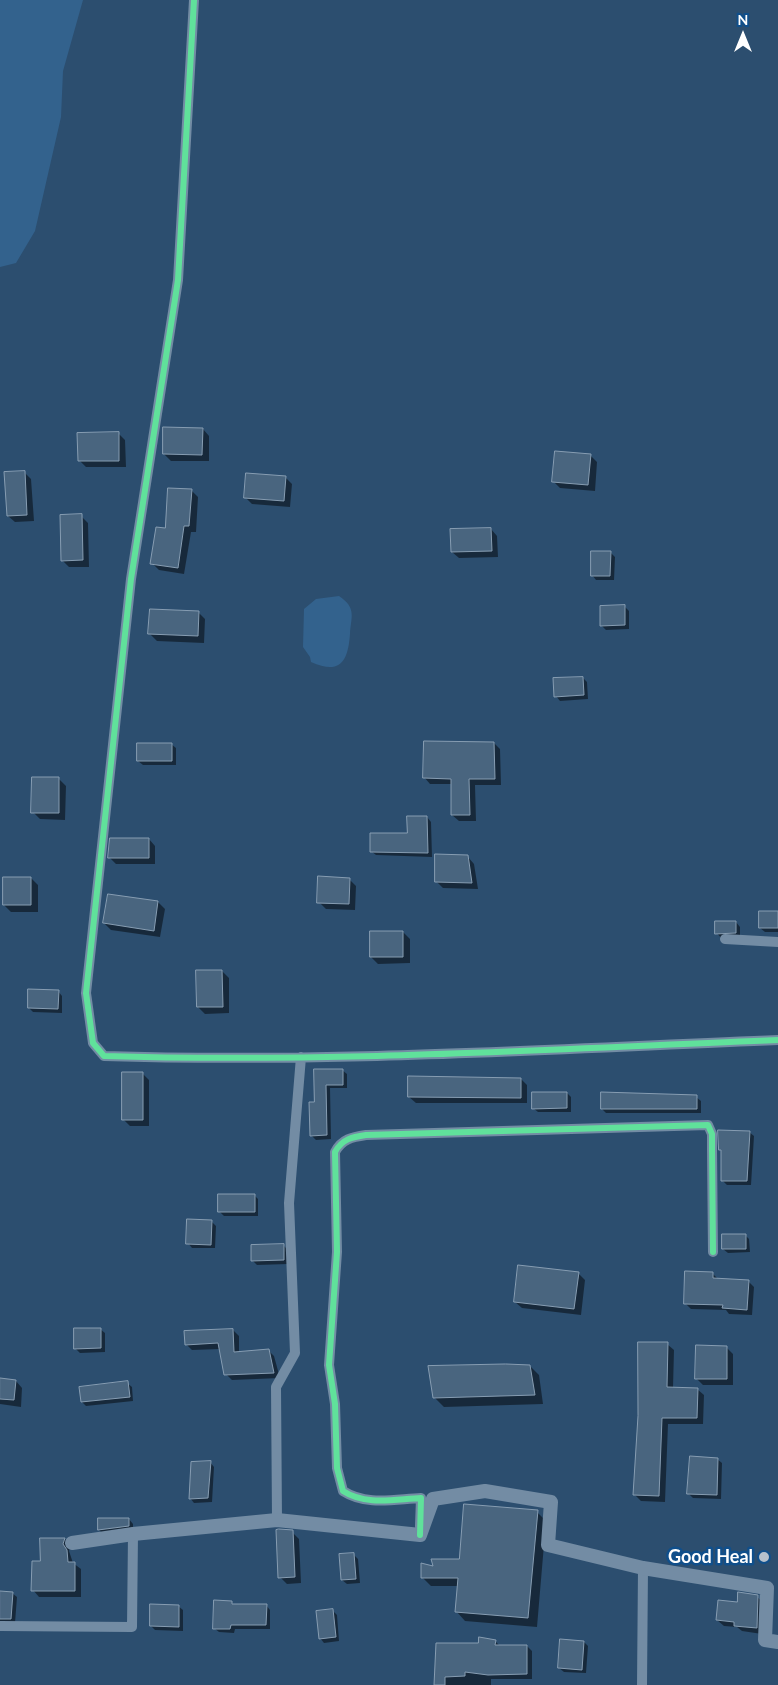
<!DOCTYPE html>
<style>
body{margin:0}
#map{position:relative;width:778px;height:1685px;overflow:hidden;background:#2c4e6f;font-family:Lato,sans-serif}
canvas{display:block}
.north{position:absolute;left:718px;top:10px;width:50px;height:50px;-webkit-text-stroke:4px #104f8b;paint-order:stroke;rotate:0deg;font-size:14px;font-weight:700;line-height:20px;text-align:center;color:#fff}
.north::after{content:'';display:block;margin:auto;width:18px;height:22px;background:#fff;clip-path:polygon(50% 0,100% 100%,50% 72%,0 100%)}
</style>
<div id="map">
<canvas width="778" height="1685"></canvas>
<div class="north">N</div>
</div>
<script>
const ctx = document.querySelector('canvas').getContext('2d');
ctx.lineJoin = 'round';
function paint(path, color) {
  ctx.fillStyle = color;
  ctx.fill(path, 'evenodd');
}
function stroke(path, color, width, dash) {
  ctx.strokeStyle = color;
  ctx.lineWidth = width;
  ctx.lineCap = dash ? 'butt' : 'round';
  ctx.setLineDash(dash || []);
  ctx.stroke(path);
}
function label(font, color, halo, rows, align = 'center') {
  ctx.font = font + ' Lato,sans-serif';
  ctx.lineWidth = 5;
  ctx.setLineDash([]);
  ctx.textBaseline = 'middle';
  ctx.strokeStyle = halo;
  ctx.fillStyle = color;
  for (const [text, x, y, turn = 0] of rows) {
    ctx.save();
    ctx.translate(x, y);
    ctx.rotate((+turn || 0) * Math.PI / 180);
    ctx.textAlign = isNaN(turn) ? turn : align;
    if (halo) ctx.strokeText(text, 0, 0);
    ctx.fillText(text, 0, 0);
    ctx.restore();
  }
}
paint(new Path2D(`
 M0,0H83L63,71L61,117L35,231L16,263L0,267Z
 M339,596C357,608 351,617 350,634C348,662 340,675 311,662L310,657L303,647L304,609L316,599Z`), '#33628d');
paint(new Path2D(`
 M203,429L209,436V461H171L164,454Z
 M118,433L125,440L126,467H86L79,460Z
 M590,455L597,462L595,491L560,488L554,482Z
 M24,472L31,479L34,521L15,522L8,516Z
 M285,477L292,484L290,507L252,504L245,497Z
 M192,491L198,497L196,532H191L184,574L159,570L152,563L166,530Z
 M81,516L88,523L89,567H69L62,560Z
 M491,529L497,536L498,557L459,558L452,552Z
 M610,552L615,557L614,580H596L592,575Z
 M625,607L629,611V629L606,630L601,625Z
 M198,612L205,619L204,643L157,641L150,634Z
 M583,678L587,682L588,699L560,701L556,696Z
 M494,743L500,749L501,785H475L476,821H459L452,815V784H430L424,777Z
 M171,744L176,748V765H143L138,761Z
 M59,779L66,786L65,820L40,819L33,812Z
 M427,817L431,822L432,857L376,855L371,851L408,835Z
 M149,839L155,846V864H116L109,857Z
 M468,857L474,864L478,889L443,888L436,881Z
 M31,878L38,885V912H11L4,905Z
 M349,879L356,886L355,910L326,909L319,902Z
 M109,895L158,902L165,909L160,937L111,930L104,923Z
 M778,913V932H765L760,928Z
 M736,922L740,927V937L721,938L717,933Z
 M403,932L410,939V963L378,964L371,957Z
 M222,971L229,978V1013L205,1014L198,1007Z
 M58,991L62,996V1013L33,1012L29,1008Z
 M315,1070H342L347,1074V1088H330L331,1139L316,1140L311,1135L315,1104Z
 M142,1073L149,1080V1126H130L123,1119Z
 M521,1079L527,1085V1103H416L409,1097Z
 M567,1093L571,1097V1112H538L533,1108Z
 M602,1093L696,1097L701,1101V1113H606L602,1109Z
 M749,1132L754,1136L751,1185H727L722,1180Z
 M254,1195L258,1199V1216H224L219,1211Z
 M211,1221L216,1226L215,1248H192L188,1243Z
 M745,1235L749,1239L750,1252L728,1253L723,1249Z
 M283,1245L288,1250V1264L257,1265L253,1261Z
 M578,1273L585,1280L581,1315L522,1308L515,1302Z
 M713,1274L718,1279L748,1281L754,1287L752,1315L729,1314L726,1310L691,1309L685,1303Z
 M100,1329L105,1333V1352L80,1353L75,1348Z
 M233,1330L239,1336V1353L268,1350L274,1356L280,1378L232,1380L226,1374L221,1349L192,1350L186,1344Z
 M667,1344L674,1350L673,1388L697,1389L704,1395L703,1424H668L665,1502L641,1501L634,1494Z
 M726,1347L733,1354V1385H703L696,1378Z
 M530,1366L539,1375L543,1404L444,1407L434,1397Z
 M0,1380L16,1381L22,1388L21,1407L0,1404Z
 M127,1383L132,1387L133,1401L86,1406L82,1402Z
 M717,1459L722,1463L721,1499L693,1498L688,1493Z
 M210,1462L214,1467L212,1502L194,1503L190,1498Z
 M537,1512L546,1521L537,1627L465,1621L456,1611L458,1586H431L422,1577L435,1568L460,1561Z
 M129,1519L133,1524V1530L103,1534L99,1530Z
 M292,1532L299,1539L301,1583L287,1584L280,1577Z
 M41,1539H65L71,1545L69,1551L73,1563L81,1569V1597H39L33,1590L41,1563Z
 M353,1554L358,1559L360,1583L347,1584L342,1580Z
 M0,1592L12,1593L17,1597L15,1623H0Z
 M757,1597L764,1603L762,1634L742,1631L737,1627L724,1626L717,1620L738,1603Z
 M231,1602L234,1605H266L270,1610V1629H235L234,1633L219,1632L214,1628Z
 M178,1606L183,1610V1631L155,1630L151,1626Z
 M333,1611L337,1615L339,1641L324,1643L320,1638Z
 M495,1641L500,1646H527L532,1651V1679H491V1685H436L480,1644Z
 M584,1642L588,1646L586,1673L564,1672L559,1668Z`), '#0007');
const building = new Path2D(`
 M163,427L203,428L202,455L163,454Z
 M119,432V461H78L77,433Z
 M555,451L591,454L588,485L552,482Z
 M25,471L27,515L7,516L4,472Z
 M246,473L286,476L284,501L244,498Z
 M168,488L192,489L189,526H184L178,568L150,564L156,527L165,528Z
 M82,514L83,560L61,561L60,515Z
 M491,528L492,551L451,552L450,529Z
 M591,551H611L610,576H591Z
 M625,605V625L600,626V606Z
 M150,609L199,611L198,636L148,634Z
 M583,677L584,695L554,697L553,678Z
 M424,741L494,742L495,779H469L470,815H451V779L423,778Z
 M137,743H172V761H137Z
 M32,777H59V813H31Z
 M407,816H427L428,853L370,852V833H407Z
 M110,838H149V858H108Z
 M435,854L468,855L472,883L435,882Z
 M318,876L350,878L349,904L317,903Z
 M3,877H31V905H3Z
 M108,894L158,901L154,931L103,923Z
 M759,911H778V928H759Z
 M715,921H736V933L715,934Z
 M370,931H403V957H370Z
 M196,970H222L223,1007H197Z
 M28,989L59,990L58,1009L28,1008Z
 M314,1069H343V1085H326L327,1135L310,1136L309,1102H314Z
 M122,1072H143V1120H122Z
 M408,1076L521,1078V1098L408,1097Z
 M532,1092H567V1108L532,1109Z
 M601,1092L697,1095V1109H601Z
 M718,1130L750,1131L747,1181H721V1150H719Z
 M218,1194H255V1212H218Z
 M187,1219L212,1220L211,1245L186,1244Z
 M722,1234H746V1249H722Z
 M284,1244V1260L251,1261V1245Z
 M518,1265L579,1272L574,1309L514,1302Z
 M685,1271L713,1272V1278L749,1280L747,1310L722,1308L723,1305L684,1304Z
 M74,1328H101V1348L74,1349Z
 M233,1329L234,1352L269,1349L274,1373L224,1375L218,1343L185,1345L184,1331Z
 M638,1342H668L667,1387L698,1388L697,1418H662L659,1496L633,1495L638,1416Z
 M696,1345L727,1346V1379H695Z
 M506,1364L530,1365L535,1395L433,1398L428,1366Z
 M0,1378L16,1380L14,1400L0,1399Z
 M128,1381L130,1397L81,1402L79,1387Z
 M690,1456L718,1458L717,1495L687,1494Z
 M211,1461L208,1498L189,1499L191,1462Z
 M464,1504L538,1510L528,1618L455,1612L458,1578H421V1563L433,1566L431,1559H459Z
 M98,1518H129V1526L98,1530Z
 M279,1529L293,1530L295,1577L278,1578L276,1530Z
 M40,1538H65L63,1544L67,1550L68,1562H75V1591H31L32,1561H40Z
 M354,1553L356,1579L341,1580L339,1554Z
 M0,1591L13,1592L11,1619H0Z
 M738,1592L758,1595L757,1628L734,1626V1622L716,1620L718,1600L737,1602Z
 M214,1600L232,1601V1604H267L266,1625H231L230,1629H213Z
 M150,1604L179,1605V1627L150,1626Z
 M333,1609L336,1637L319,1639L316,1611Z
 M479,1637L496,1640L495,1645H527V1674L488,1675L465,1672V1676L445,1677V1685H434L436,1643H478Z
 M560,1639L584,1641L582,1670L558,1668Z`);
paint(building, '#49657f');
stroke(building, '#879db2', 1);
stroke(new Path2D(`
 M194,0L178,280L131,579L86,993L93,1043L104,1056C329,1063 554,1049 778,1040
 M725,939L778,942
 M277,1520L276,1387L295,1353L289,1203L301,1057
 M420,1526L421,1498C395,1499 366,1506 343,1491L337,1468L335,1404L329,1365L337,1252L335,1152C342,1139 352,1137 366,1135L708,1125L712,1134V1149L713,1252
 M0,1626L132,1627L133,1534
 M642,1685L643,1568`), '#738ca4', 10);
stroke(new Path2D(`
 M72,1543L133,1534L277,1520L420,1535L433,1499L485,1491L551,1502L548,1545L643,1568L767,1588L765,1640L778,1642`), '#738ca4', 14);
stroke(new Path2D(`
 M194,0L178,280L131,579L86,993L93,1043L104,1056C329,1063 554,1049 778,1040
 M420,1535L421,1498C395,1499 366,1506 343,1491L337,1468L335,1404L329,1365L337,1252L335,1152C342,1139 352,1137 366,1135L708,1125L712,1134V1149L713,1252`), '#60e19b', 6);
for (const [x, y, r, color] of [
 [764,1557,6,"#b5c1cd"]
]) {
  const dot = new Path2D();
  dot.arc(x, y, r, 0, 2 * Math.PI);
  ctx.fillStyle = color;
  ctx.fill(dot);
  stroke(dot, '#104f8b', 2);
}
label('bold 18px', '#fff', '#104f8b', [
 ["Good Heal",753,1557]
], 'right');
</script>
